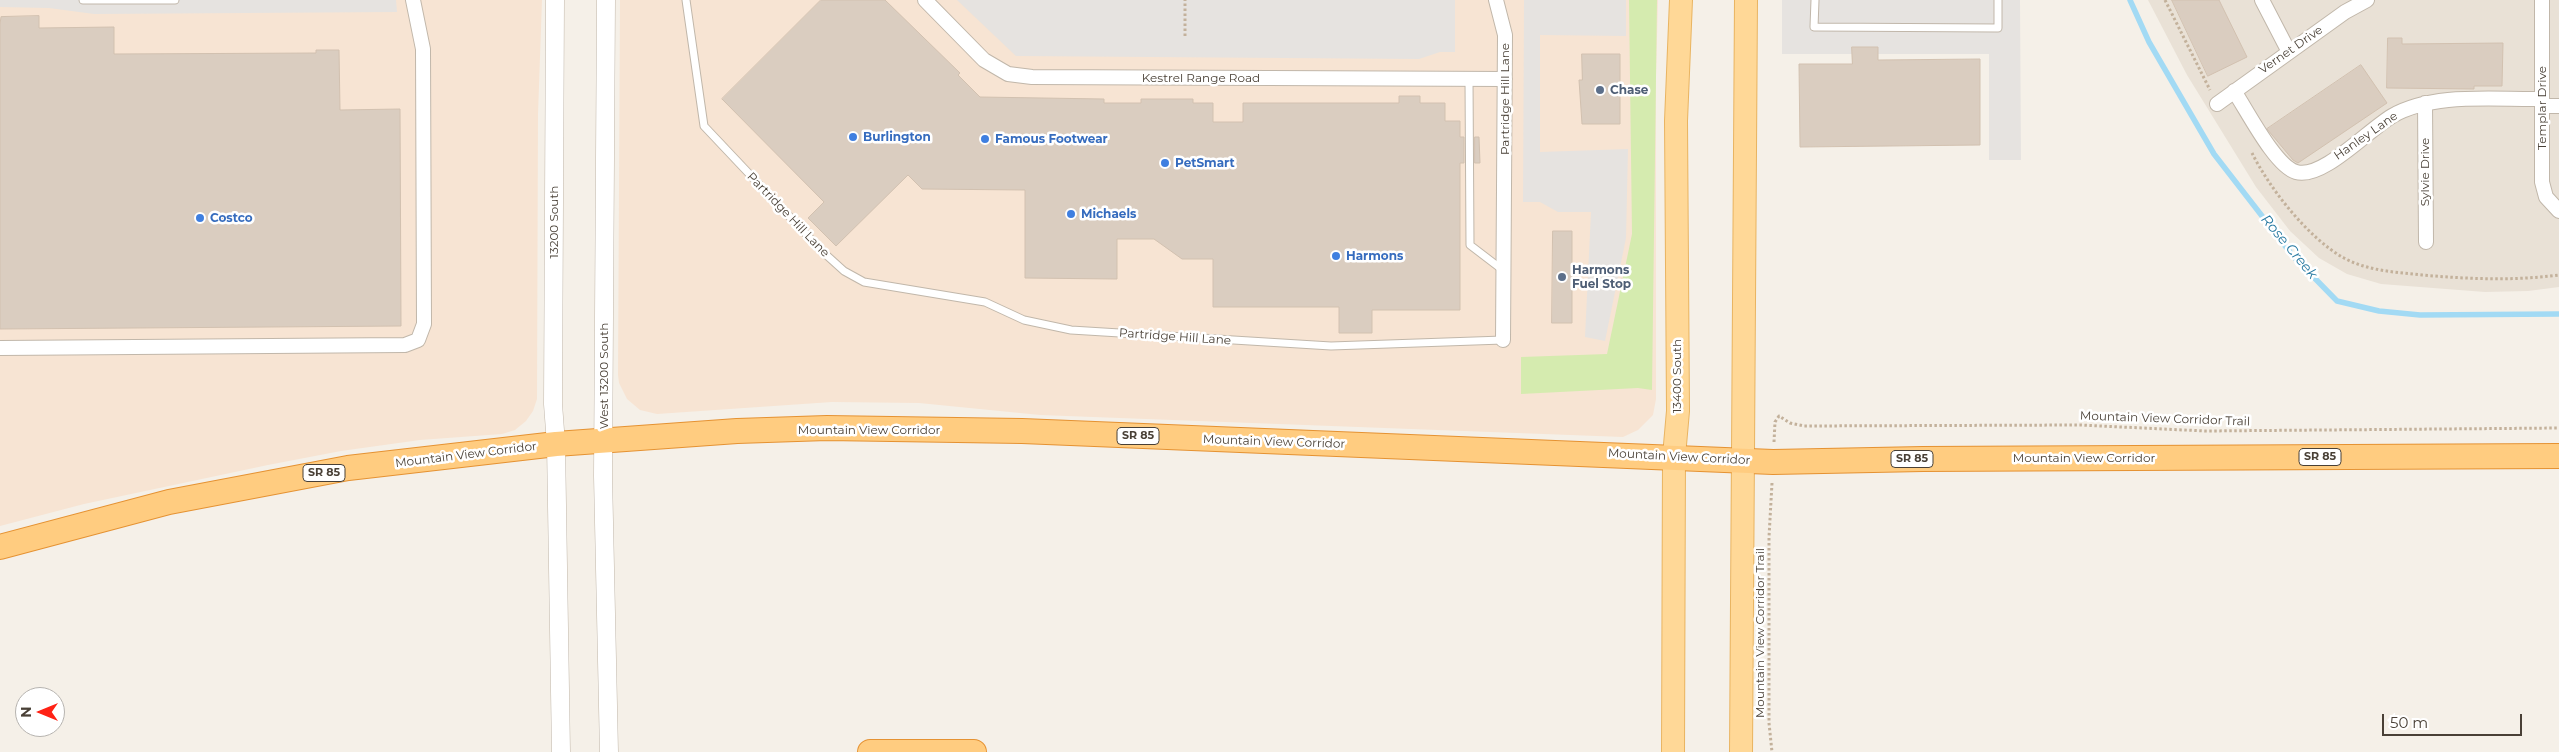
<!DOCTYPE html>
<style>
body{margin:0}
#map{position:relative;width:2559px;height:752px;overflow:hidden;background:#f5f0e8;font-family:Montserrat,sans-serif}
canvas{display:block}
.north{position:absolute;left:15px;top:687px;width:50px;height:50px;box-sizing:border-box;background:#fff;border:1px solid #b6b3af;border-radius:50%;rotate:270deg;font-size:14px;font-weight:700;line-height:20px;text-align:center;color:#494036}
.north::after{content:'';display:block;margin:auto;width:18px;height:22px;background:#ff2215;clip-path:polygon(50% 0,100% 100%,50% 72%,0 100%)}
.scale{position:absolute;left:2382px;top:714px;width:140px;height:22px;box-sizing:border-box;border:2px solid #494036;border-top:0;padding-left:6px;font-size:15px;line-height:18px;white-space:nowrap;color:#494036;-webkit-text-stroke:4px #fff;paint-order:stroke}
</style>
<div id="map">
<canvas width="2559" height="752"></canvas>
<div class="north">N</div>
<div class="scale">50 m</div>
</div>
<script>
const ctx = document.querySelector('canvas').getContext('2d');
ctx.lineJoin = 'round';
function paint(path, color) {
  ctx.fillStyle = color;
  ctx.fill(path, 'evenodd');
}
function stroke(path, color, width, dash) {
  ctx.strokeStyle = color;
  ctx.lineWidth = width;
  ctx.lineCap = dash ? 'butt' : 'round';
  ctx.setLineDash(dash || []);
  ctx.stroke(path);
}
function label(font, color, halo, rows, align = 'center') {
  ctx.font = font + ' Montserrat,sans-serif';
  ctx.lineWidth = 5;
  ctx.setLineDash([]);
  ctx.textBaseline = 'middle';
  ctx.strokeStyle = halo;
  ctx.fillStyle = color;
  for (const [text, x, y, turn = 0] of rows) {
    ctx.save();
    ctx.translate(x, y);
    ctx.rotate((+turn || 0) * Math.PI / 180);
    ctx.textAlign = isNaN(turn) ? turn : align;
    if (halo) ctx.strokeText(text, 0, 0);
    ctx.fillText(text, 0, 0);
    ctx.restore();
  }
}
paint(new Path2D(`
 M2148,0H2559V287L2528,291L2485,292L2381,284L2347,274L2319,258L2290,231L2256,187L2187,75Z`), '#e9e1d6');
paint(new Path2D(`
 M0,0H542L538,114L537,399L533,411L526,421L515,430L502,434L420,440L341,451L268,465L84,504L0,526Z
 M620,0H1658L1656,77V399L1653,415L1638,430L1623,437L1040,415L919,403L832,402L657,414L640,410L627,399L619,383L618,375Z`), '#f7e4d3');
paint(new Path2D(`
 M1629,0H1657L1652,390L1638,388L1521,394V357L1607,354L1632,234Z`), '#d5ebaf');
paint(new Path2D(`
 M0,0H396L397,12L94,14L49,8L0,7Z
 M957,0H1455V52H1440L1419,59L1016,56Z
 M1524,0H1626V36L1540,35V152L1628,149L1626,238L1605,341L1585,337L1591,212H1558L1540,202H1523Z
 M1782,0H2020L2021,160H1989V54H1782Z`), '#e6e3e0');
stroke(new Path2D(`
 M2130,0L2149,42L2214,154L2293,256L2337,301L2379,311L2420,315L2559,314`), '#a2daf4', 5.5);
const building = new Path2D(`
 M821,0H885L960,73L958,75L980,97L1104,99V103H1141V99H1193V103H1213V122H1243V103H1399V96H1420V103H1445V121H1460V137H1464V163H1460V310H1372V333H1339V307H1213V259H1182L1154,239H1117V279L1025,278V190L922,189L908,175L836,246L808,218L824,202L722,99Z
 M2172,0H2219L2247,57L2208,76Z
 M39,16V28L114,27V54L316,53V50H339L340,110L400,109L401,326L0,329V24L1,17Z
 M2388,38H2402V44L2503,43L2502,86H2474V89L2387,88Z
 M1852,47H1878V60L1980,59V145L1800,147L1799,64H1852Z
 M1582,54H1620V124H1582L1579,80H1582Z
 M2361,65L2387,103L2298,163L2293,160L2267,129Z
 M1475,137H1479L1480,163H1475Z
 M1553,231H1572V323H1552Z`);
paint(building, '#dacdc0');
stroke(building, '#d2c1b0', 1);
const service = new Path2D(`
 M83,0H175
 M686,0L704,126L823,252L844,271L864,282L985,302L1024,320L1071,330L1331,346L1503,340
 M1815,0L1814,27L1998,28V0
 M1469,79L1470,245L1504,271`);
const minor = new Path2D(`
 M925,0L984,60L1008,74L1032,77L1505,79
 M1496,0L1505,35L1503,340
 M2262,0L2289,52
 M2542,0V182L2546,197L2559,211
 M2234,91C2247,110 2275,166 2296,172C2322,180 2368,130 2392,116C2434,92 2495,100 2542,99
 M2425,103L2426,242
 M2217,104L2345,12L2367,0
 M2542,106H2559
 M0,348L405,345L418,340L424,324L423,49L413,0`);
const tertiary = new Path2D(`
 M555,0L553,404L556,444L561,752
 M606,0L603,476L609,752`);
const primary = new Path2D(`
 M1673,752L1674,456L1678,411L1676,121L1681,0
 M1741,752L1746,0`);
const trunk = new Path2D(`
 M0,547L169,502L348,468L556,444L737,431L827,428L1022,431L1773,462L1923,459L2559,456
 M870,752H974`);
stroke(service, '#c1b7aa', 9);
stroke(minor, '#c1b7aa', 16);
stroke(tertiary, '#c1b7aa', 19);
stroke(primary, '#e9b461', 24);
stroke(trunk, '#e59232', 26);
stroke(new Path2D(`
 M2165,0L2210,90
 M1185,36V0
 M2252,153C2270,189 2308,238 2344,258C2368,271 2395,272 2422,275C2468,279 2513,281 2559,275
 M1774,442L1775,422L1779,416L1790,423L1804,426L2080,425L2205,431L2559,428
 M1772,483L1769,537V723L1772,752`), '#c3b19b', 3, [2.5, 2.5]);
stroke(service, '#fff', 7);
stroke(minor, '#fff', 14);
stroke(tertiary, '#fff', 18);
stroke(primary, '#ffd897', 22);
stroke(trunk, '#ffcc80', 24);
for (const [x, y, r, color] of [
 [1600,90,5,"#5c6f8a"],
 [853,137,5,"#3f7fe0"],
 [985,139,5,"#3f7fe0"],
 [1165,163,5,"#3f7fe0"],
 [1071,214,5,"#3f7fe0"],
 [200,218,5,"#3f7fe0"],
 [1336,256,5,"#3f7fe0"],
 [1562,277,5,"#5c6f8a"]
]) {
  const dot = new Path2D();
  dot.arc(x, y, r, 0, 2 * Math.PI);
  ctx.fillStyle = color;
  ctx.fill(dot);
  stroke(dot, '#fff', 2);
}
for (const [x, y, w] of [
 [1138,436,42],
 [2320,457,42],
 [1912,459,42],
 [324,473,42]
]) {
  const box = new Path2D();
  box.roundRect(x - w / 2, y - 8.5, w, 17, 4);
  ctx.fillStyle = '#fff';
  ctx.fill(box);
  stroke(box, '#494036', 1);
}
label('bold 11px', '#494036', null, [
 ["SR 85",1138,436],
 ["SR 85",2320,457],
 ["SR 85",1912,459],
 ["SR 85",324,473]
]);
label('12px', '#494036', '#fff', [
 ["Vernet Drive",2291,50,-35],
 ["Kestrel Range Road",1201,78],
 ["Partridge Hill Lane",1505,99,-90],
 ["Templar Drive",2542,108,-90],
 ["Hanley Lane",2366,136,-35],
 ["Sylvie Drive",2425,172,-90],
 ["Partridge Hill Lane",788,215,46],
 ["13200 South",554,222,-90],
 ["Partridge Hill Lane",1175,337,4],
 ["West 13200 South",604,376,-90],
 ["13400 South",1677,376,-90],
 ["Mountain View Corridor Trail",2165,419,2],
 ["Mountain View Corridor",869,430],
 ["Mountain View Corridor",1274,442,2],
 ["Mountain View Corridor",466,455,-7],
 ["Mountain View Corridor",1679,457,3],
 ["Mountain View Corridor",2084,458],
 ["Mountain View Corridor Trail",1760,633,-90]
]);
label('bold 12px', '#4e5e75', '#fff', [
 ["Chase",1610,90],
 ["Harmons",1572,270],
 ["Fuel Stop",1572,284]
], 'left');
label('bold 12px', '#366cbe', '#fff', [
 ["Burlington",863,137],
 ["Famous Footwear",995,139],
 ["PetSmart",1175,163],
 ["Michaels",1081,214],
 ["Costco",210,218],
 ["Harmons",1346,256]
], 'left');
label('italic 14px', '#2679a1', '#fff', [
 ["Rose Creek",2289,247,50]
]);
</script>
